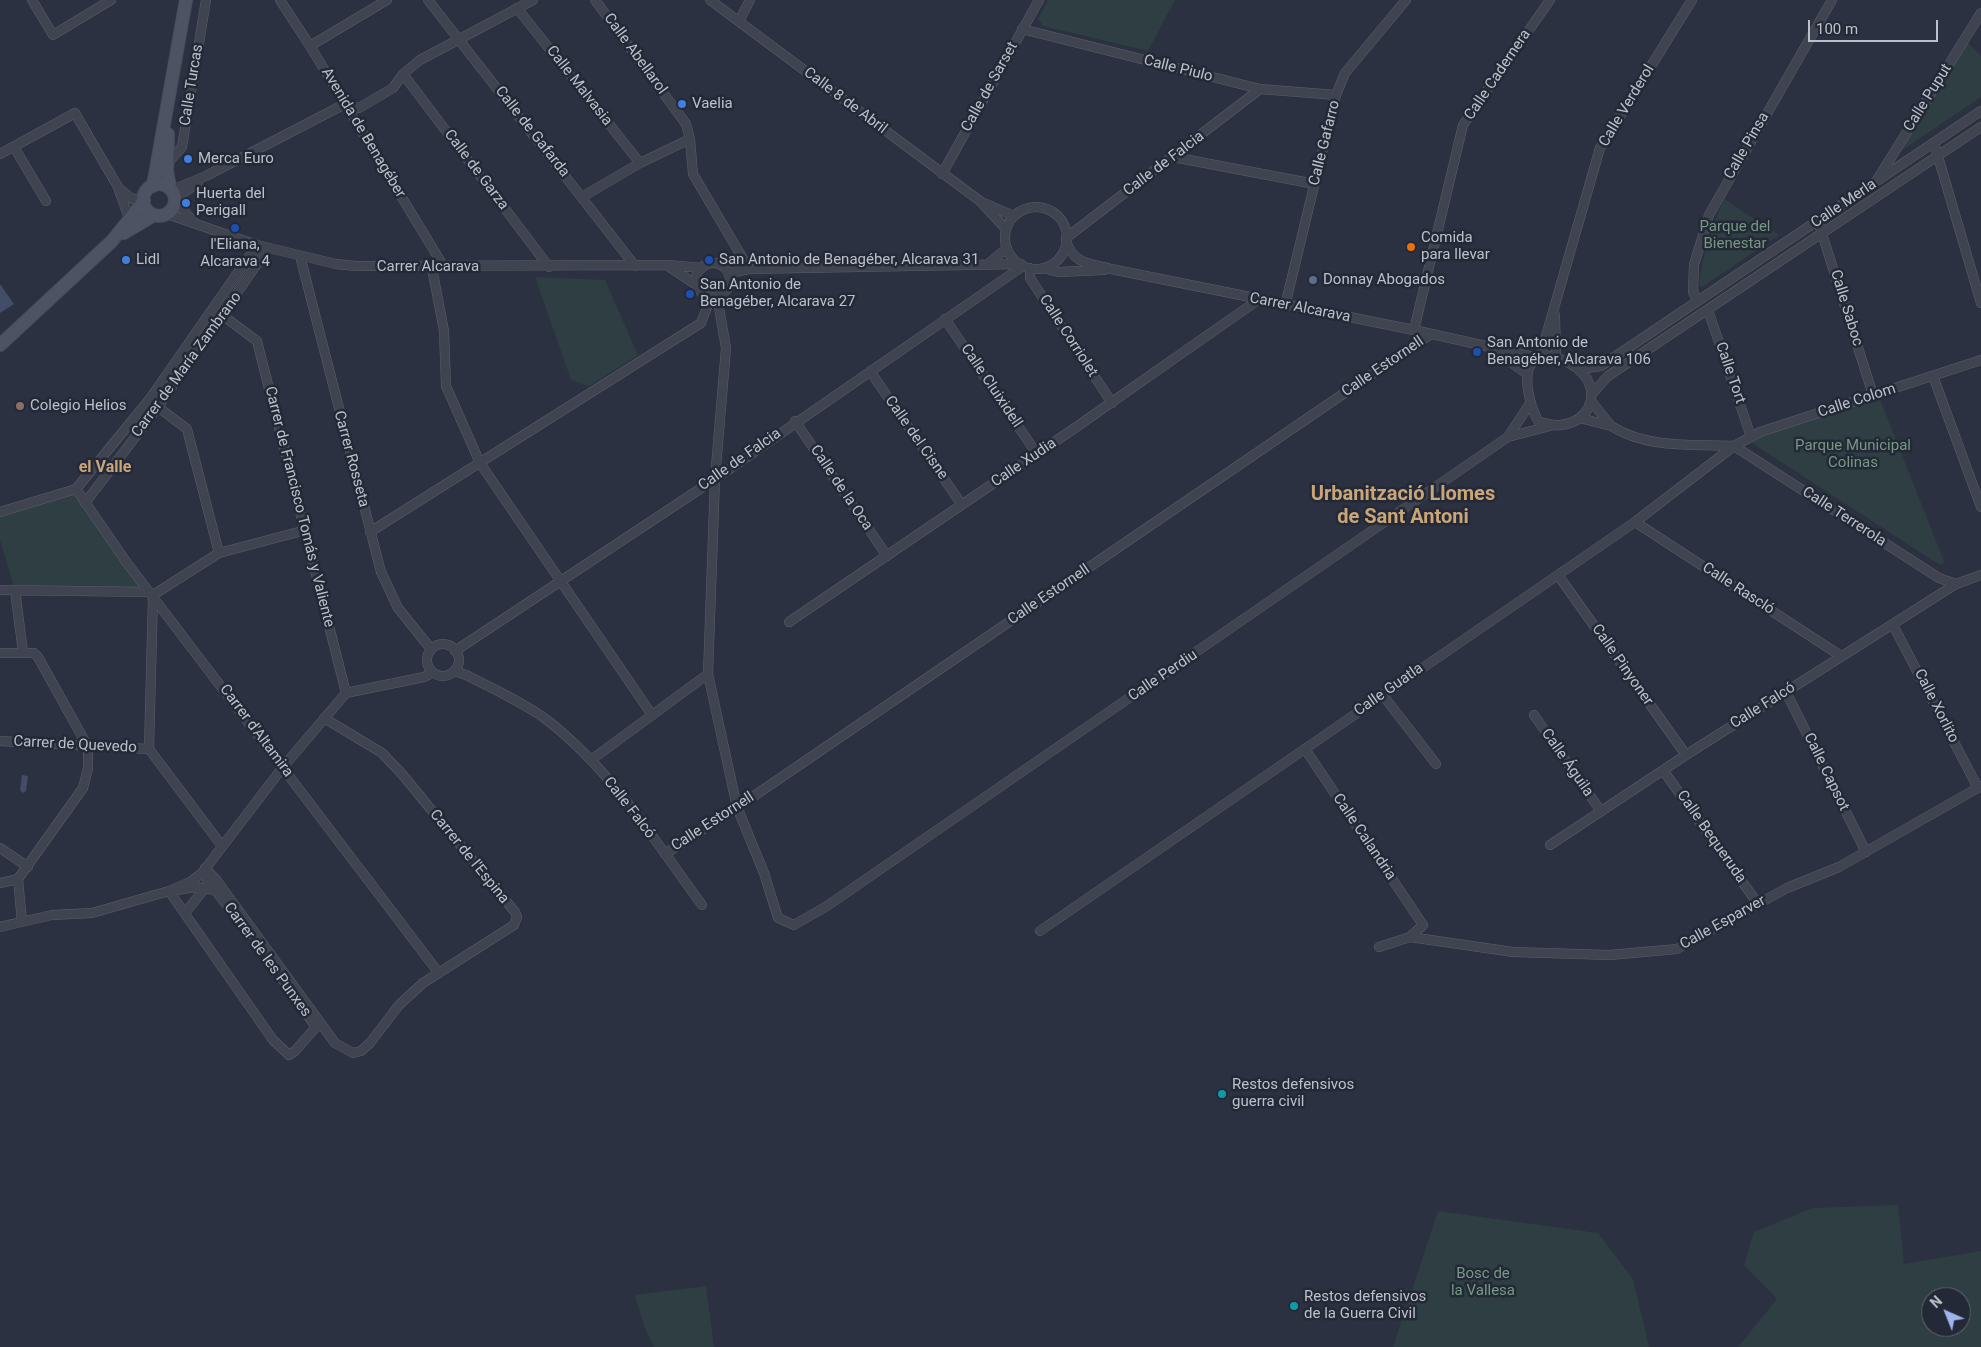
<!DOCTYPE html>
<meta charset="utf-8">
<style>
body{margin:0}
#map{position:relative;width:1981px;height:1347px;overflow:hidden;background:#2b3140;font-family:Roboto,sans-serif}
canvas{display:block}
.north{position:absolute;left:1921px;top:1287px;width:50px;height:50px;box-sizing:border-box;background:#232936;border:1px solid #606571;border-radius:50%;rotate:316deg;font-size:14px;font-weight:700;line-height:20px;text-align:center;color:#bcc0ca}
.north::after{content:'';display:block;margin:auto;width:18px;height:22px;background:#9fb3ec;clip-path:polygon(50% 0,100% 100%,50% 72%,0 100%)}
.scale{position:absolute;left:1808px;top:20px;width:130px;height:22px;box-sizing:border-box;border:2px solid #bcc0ca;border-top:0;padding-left:6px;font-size:15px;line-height:18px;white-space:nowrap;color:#bcc0ca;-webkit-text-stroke:4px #232936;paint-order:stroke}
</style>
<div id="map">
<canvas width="1981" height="1347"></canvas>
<div class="north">N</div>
<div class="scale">100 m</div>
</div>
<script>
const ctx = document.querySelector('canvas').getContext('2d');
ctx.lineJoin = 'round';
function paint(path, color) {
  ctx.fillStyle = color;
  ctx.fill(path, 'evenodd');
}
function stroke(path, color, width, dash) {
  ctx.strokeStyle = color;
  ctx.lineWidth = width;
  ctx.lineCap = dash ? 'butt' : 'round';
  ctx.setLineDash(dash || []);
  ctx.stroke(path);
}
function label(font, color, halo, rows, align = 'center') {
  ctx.font = font + ' Roboto,sans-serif';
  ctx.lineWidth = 5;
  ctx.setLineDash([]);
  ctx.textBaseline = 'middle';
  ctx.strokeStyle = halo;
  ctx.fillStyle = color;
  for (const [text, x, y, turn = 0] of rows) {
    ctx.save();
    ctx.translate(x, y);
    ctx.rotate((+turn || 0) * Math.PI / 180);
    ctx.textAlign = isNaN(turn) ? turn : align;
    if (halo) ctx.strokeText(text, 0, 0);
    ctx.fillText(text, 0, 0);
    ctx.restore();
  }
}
paint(new Path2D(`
 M1048,0H1175L1148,51L1043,26L1038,19Z
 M1967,42L1981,56V97L1892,157Z
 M1724,199L1779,235L1702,287L1699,285C1702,255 1712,227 1724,199Z
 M535,277L605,280L638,355L589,386L571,380Z
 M1879,397L1944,561L1942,565L1935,562L1752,443L1760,436Z
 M76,489L150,592L15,590L0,540V512Z
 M1898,1205L1904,1264L1981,1251V1347H1738L1777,1299L1744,1265L1754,1232L1812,1208ZM1931,1297H1961V1327H1931Z
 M1438,1211L1598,1233L1633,1279L1649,1347H1393Z
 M706,1286L714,1347H654L644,1326L635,1295Z`), '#2e3e42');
paint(new Path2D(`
 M0,284L14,304L0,313Z
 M22,775L28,776L26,791L23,793L20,790Z`), '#434d67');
const minor = new Path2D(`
 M32,0L53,35L111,0
 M280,0L310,46L444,267
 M428,0L635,266
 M595,0L686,124L690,139L693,174L749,269
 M710,0L980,201L1006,229
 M517,8L640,163
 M739,21L750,0
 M1022,29L1260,89L1336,95
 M310,46L387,0
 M403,74L549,267
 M1934,143L1981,303
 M14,147L46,201
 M0,154L75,113L118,187L130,221
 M1173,157L1315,184
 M167,164L182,147L206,0
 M942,174L1039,0
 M1877,180L1981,13
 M120,189L132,199L144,198
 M172,190L206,176L345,104L359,108L393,88L403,74L420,60L533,0
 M582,197L640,163L690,139
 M175,198L198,183
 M175,201L194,222
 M984,203L1014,216
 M1005 238a31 31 0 1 1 62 0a31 31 0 1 1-62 0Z
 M167,214L257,245L336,264L356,266L668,265L702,268
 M1818,221L1873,395
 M1066,238L1260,89
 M1066,241C1074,265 1090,263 1111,269L1414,330L1539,358
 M300,256L381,572L398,608L431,649
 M696 280a17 17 0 1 1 34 0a17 17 0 1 1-34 0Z
 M988,264L1007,248
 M668,266L698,286
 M432,268L444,331L446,386L480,463L652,715
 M1030,268V278L1112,403
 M1043,268L1058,272L1104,270
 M729,273L749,269L1021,264
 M717,296L726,348L715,479L708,674L737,807L764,873L778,918L794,925L827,906L1508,437
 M1698,301L1693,292L1694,265L1709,215L1832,0
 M1285,306L1336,95L1345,73L1406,0
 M214,309L257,341L346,693
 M1708,310L1751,437
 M1555,315L1556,357
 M945,319L1037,454
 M1414,330L1463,125L1550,0
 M1493,349L1527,374
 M1544,355C1621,369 1593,443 1538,421C1531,408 1520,373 1534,361C1536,358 1541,357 1544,355Z
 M1540,357L1600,148L1692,0
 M1581,369L1601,366L1981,111
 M870,371L962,505
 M1933,376L1981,507
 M1592,394L1608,376L1981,127
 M154,404L187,429L219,553
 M1529,405L1508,437L1550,426
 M1580,418L1611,426L1591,401
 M795,421L887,556
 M1611,426C1648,449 1691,444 1734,446
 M1734,446L1939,578L1956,584
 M76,489L127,563L438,972
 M85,503L158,407L268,248
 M0,512L76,489L149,400L257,245
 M1635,522L1841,656
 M370,532L701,323L711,297
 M1558,575L1686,755
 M0,590L150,592
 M15,590L23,652
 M153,595L149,749L222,846
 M153,595L219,553L306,530
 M789,622L1072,430L1258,300
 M1893,625L1978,788
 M427 660a16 16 0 1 1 32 0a16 16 0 1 1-32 0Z
 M455,651L715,479L1023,266
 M0,653H34L38,657L88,747V768L83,788L18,879L22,922
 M454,671L466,675C492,688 520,701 543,717C609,766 654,840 702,905
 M1786,692L1866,852
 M346,693L424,677L432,673
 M1382,694L1436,764
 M1534,715L1600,810
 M0,741L149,749
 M1305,749L1423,925L1410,937L1379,947
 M591,760L708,674
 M1663,770L1758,904
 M1550,845L1686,755L1956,584L1981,575
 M0,848L28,867
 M665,854L754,796L1431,334
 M205,868L217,881L335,1043L353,1053L361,1051L370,1043L399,1005L423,983L514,925L517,917L515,912L402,774L382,753L324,718
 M202,873L249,934
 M0,883L18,879
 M215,890L197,887L169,891L273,1040L289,1055L295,1051L316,1027L282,979
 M185,913L205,888
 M0,927L52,915L92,913L169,891L190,882L202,873L283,767L346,693
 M1040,931L1635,522L1734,446L1760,432L1981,360
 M1410,937L1513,952L1610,955L1677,949L1787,888L1839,867L1981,786`);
const secondary = new Path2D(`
 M168,134L167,171L170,188
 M143 200a16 16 0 1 1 32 0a16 16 0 1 1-32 0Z
 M153,186L186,0
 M124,233L154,215
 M0,345L112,241L144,201`);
stroke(minor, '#5a5f6b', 10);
stroke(secondary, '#484d5a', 14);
stroke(minor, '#3f4450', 9);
stroke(secondary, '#4d5363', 12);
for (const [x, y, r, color] of [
 [682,104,5,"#3f7fe0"],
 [188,159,5,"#3f7fe0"],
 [186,203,5,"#3f7fe0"],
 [235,228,5,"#1a4fb4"],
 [1411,247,5,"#e8710a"],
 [126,260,5,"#3f7fe0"],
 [709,260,5,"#1a4fb4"],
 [1313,280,5,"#5c6f8a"],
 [690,294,5,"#1a4fb4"],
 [1477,352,5,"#1a4fb4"],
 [20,406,5,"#8d6e63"],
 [1222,1094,5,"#0f9aa8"],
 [1294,1306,5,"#0f9aa8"]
]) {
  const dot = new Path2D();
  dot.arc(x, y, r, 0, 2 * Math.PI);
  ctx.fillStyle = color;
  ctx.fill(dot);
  stroke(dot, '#232936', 2);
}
label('15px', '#bcc0ca', '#232936', [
 ["Calle Abellarol",635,54,54],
 ["Calle Piulo",1178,69,14],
 ["Calle Cadernera",1498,75,-56],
 ["Calle Turcas",192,85,-81],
 ["Calle Malvasia",579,86,52],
 ["Calle de Sarset",990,87,-61],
 ["Calle Puput",1928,98,-58],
 ["Calle 8 de Abril",845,101,37],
 ["Calle Verderol",1627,106,-59],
 ["Calle de Gafarda",532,132,52],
 ["Avenida de Benagéber",363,133,59],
 ["Calle Gafarro",1325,143,-76],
 ["Calle Pinsa",1747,146,-60],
 ["Calle de Falcia",1164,164,-37],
 ["Calle de Garza",476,170,53],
 ["Calle Merla",1844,204,-34],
 ["Carrer Alcarava",428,267],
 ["Carrer Alcarava",1300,308,11],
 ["Calle Saboc",1846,308,73],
 ["Calle Corriolet",1068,336,57],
 ["Carrer de María Zambrano",187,365,-54],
 ["Calle Estornell",1383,367,-34],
 ["Calle Tort",1730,373,71],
 ["Calle Cluixidell",991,386,56],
 ["Calle Colom",1857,401,-18],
 ["Calle del Cisne",916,438,55],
 ["Carrer Rosseta",351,459,75],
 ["Calle de Falcia",740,460,-35],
 ["Calle Xudia",1024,463,-34],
 ["Calle de la Oca",841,488,56],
 ["Carrer de Francisco Tomás y Valiente",299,507,76],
 ["Calle Terrerola",1844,517,33],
 ["Calle Rascló",1738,589,33],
 ["Calle Estornell",1049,595,-34],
 ["Calle Pinyoner",1622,665,55],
 ["Calle Perdiu",1163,676,-34],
 ["Calle Guatla",1389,690,-35],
 ["Calle Falcó",1763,706,-32],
 ["Calle Xorlito",1936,706,63],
 ["Carrer d'Altamira",256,731,53],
 ["Carrer de Quevedo",75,745,3],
 ["Calle Águila",1567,763,55],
 ["Calle Capsot",1826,772,64],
 ["Calle Falcó",629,808,52],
 ["Calle Estornell",713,822,-33],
 ["Calle Calandria",1364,837,56],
 ["Calle Bequeruda",1711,837,55],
 ["Carrer de l'Espina",469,857,51],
 ["Calle Esparver",1723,923,-29],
 ["Carrer de les Punxes",267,960,54]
]);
label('15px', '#bcc0ca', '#232936', [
 ["Vaelia",692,104],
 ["Merca Euro",198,159],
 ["Huerta del",196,194],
 ["Perigall",196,211],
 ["Comida",1421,238],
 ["para llevar",1421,255],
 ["l'Eliana,",235,245,"center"],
 ["Alcarava 4",235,262,"center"],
 ["Lidl",136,260],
 ["San Antonio de Benagéber, Alcarava 31",719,260],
 ["Donnay Abogados",1323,280],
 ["San Antonio de",700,285],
 ["Benagéber, Alcarava 27",700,302],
 ["San Antonio de",1487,343],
 ["Benagéber, Alcarava 106",1487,360],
 ["Colegio Helios",30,406],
 ["Restos defensivos",1232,1085],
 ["guerra civil",1232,1102],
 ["Restos defensivos",1304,1297],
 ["de la Guerra Civil",1304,1314]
], 'left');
label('15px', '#769882', '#232936', [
 ["Parque del",1735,227],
 ["Bienestar",1735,244],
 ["Parque Municipal",1853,446],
 ["Colinas",1853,463],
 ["Bosc de",1483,1274],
 ["la Vallesa",1483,1291]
]);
label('bold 16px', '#caa577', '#232936', [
 ["el Valle",105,468]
]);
label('bold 20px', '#caa577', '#232936', [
 ["Urbanització Llomes",1403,495],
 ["de Sant Antoni",1403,518]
]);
</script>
